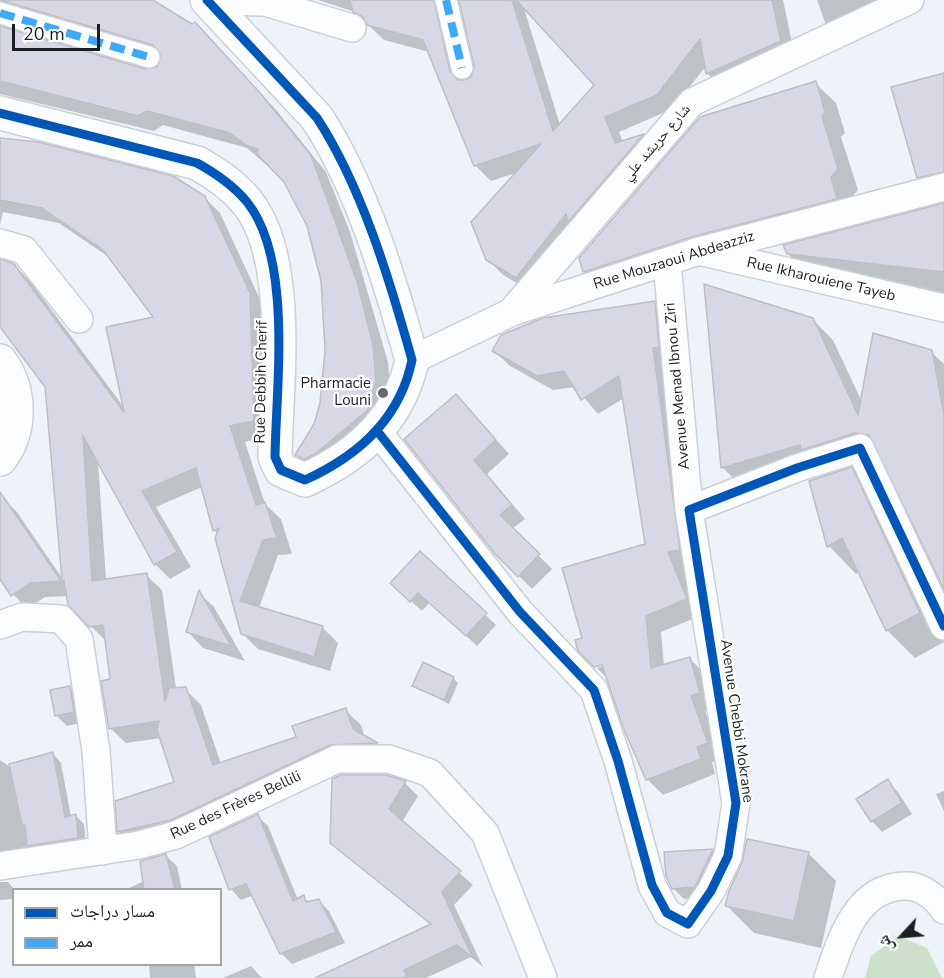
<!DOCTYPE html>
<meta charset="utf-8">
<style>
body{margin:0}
#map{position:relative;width:944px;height:978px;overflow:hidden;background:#edf3f8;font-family:"Nunito Sans","Noto Naskh Arabic",sans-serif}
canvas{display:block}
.legend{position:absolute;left:12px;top:888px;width:210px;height:78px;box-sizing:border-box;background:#fff;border:2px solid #a4a5a7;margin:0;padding:8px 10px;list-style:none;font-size:18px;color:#1c1f22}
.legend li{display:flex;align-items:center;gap:12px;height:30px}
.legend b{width:30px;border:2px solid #a4a5a7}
.north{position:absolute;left:872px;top:906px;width:60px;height:60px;-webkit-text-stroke:4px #fff;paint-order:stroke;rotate:244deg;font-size:16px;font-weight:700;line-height:24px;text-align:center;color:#1c1f22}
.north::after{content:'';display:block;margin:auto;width:21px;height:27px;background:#1c1f22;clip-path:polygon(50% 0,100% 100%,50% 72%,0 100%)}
.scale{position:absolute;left:12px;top:24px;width:88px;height:27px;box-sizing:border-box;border:3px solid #1c1f22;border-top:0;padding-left:8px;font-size:18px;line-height:21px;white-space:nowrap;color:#1c1f22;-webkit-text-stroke:4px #fff;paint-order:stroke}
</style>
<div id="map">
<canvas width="944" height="978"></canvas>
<ul class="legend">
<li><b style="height:8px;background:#0057b8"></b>مسار دراجات</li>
<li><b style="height:8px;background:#3fa9f5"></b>ممر</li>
</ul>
<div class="north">ش</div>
<div class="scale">20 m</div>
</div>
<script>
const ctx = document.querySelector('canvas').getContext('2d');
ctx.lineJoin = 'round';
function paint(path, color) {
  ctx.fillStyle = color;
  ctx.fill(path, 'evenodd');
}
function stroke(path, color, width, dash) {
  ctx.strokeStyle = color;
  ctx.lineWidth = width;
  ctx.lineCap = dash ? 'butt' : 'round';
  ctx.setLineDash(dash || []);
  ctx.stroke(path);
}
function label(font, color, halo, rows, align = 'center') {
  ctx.font = font + ' "Nunito Sans","Noto Naskh Arabic",sans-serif';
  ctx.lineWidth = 4.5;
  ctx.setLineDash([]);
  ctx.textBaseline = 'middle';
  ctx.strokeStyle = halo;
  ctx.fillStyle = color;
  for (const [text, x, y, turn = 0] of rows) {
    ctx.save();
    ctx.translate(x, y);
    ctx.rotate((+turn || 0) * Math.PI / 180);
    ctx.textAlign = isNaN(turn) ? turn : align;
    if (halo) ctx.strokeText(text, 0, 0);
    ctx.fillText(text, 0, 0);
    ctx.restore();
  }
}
paint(new Path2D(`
 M898,936L927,948L942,978H865L871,956Z`), '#cde1ca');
paint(new Path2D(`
 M0,0H150L210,39L277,111L326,172L350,232L388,362L391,397L312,471L297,455L315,424L322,403L327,350L323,281L308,226L285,181L247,148L163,125L154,131L0,94ZM20,16L162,59L159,67L145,71L3,29L7,19Z
 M318,0H783L795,57L722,88L707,73L706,66L672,109L619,132L623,142L643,136L658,150L532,292L503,275L487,259L519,172L491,181L476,166L429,52L384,40L355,12ZM458,2H461L476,66L472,78L463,80L448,19L449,11ZM523,5L596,85L560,125Z
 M817,0H921L840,37L825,22Z
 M944,75V203L918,177Z
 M815,83L836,103L845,133L841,137L858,190L851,198L604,292L584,272ZM702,232L703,235L609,265L614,261Z
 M0,139L204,197L220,213L265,310L269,436L245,442L265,504L281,519L292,554L278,555L259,608L323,628L338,643L330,671L258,649L242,633L218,534L214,530L202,487L156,507L191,567L170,579L155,564L98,461L106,580L146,575L162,590L176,689H185L201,705L221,764L298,738L345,710L361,725L365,738L391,758L346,760L135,847L119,832L117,802L176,783L161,738L126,743L110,728L112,680L107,642L69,604L68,596L45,597L27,609L0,580V499L2,497L17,512L64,581L47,387L0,325V260L14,265L30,281L126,410L156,318L113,260L59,223L3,212L0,225Z
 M944,205V294L813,279L788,254Z
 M654,303L670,318L694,565L683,567L702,615L661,632L664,666L690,659L705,674L715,709L705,711L722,758L712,762L715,774L663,795L647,779L608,679L597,668L609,664L584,640L647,545L624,398L598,414L575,387L553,390L510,366L494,351Z
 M812,319L833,340L862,402L931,352L944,364V586L880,454L743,488L722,467Z
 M469,409L509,454L487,474L525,519L512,529L552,569L532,589L496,553L406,440Z
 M851,469L879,496L944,635V642L915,658L887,630L859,571L856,574L829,546L811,482Z
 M420,553L496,625L477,646L430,602L422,611L403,594Z
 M199,593L214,607L245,661L203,648L188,632Z
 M453,678L458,683L449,704L414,686Z
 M70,688L80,699L84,722L67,726L56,715Z
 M53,754L61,763L71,817L75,815L84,824L86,846L0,861V760L9,766Z
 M887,781L898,792L912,814L882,832L872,821Z
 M405,783L418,796L402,822L473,885L454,905L483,967L471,957L426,978H360L432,926L332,842Z
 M944,791V811L936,794Z
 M257,816L268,826L298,900L304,897L309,903L318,900L329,911L345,943L292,964L281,953L254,895L241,900L231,889Z
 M713,851L723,861L705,897L684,899L673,888L666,854Z
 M808,853L836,881L821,948L754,933L727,906Z
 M166,856L177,866L182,890H125L144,881Z
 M0,882H8L15,890L14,899L0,900Z
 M149,964H194L196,978H150Z
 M251,966L262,978H223Z`), '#0003');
const building = new Path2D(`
 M0,0H153L192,24L195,22L261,94L311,155L357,282L373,345L376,381L368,410L315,454L304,459L295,455L314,424L320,403L325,350L321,281L307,226L284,182L257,154L258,149L246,145L230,133L147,111L138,116L0,81V26L145,69L157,67L161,55L153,45Z
 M350,0H434L450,71L458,80H464L471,77L474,66L459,0H512L553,131L594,85L516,0H772L781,41L706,74L700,39L657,95L605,117L615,143L644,134L568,222L566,214L516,278L486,260L471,222L541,144L474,166L423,40L367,25L363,17L353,12Z
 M944,73V172L917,178L891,87Z
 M816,81L825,112L822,116L838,169L831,177L837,199L695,236L583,272L579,258L700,117Z
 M0,138L38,142L173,176L205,196L250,293L254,421L230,426L256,505L265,502L277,538L263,540L240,601L323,626L314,657L241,634L215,538L219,528L213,531L196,468L142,491L177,552L154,565L83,436L92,581L147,573L165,701L169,688L186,687L213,765L296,737L292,726L346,708L353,729L378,743L330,745L171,820L117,832L115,801L174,782L157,730L159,721L109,729L101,681L110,679L103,625L89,627L68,605L64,581H62L45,387L0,327V259L14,264L124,412L106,327L153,317L103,250L42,208L0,200Z
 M944,203V272L787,254L783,245Z
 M704,284L813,318L858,415L873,333L932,350L944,415V589L869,435L855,433L801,450L800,445L721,468Z
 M655,301L659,347L653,348L680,550L668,552L687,599L646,616L651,668L690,657L700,693L691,696L708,743L697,747L701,759L646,780L623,727L602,665L594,667L578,651L575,640L582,638L562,568L645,544L619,376L581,400L564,371L537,376L492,351L501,335L543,318Z
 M456,394L496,440L474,460L512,505L500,515L540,554L518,577L495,554L404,439Z
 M852,467L920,613L886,631L842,538L827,547L809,481Z
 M0,492L61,581L30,583L11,596L0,579Z
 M420,551L487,613L466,636L418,593L410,602L390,583Z
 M199,590L231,646L186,632Z
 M423,662L454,677L444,700L412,686Z
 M70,686L74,712L55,716L50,690Z
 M53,752L65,817L76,814L78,838L27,846L25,825H22L9,764Z
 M341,775H386L406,781L389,809L461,871L442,892L473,958L457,945L404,970L407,978H315L431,924L330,843L332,779Z
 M888,779L902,803L871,822L856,799Z
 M258,814L293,901L304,895L306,902L319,899L336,932L280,954L246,884L229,890L209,837Z
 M747,839L809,852L794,921L725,906L729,891L742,863Z
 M713,849L695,887L672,889L666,876L664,852Z
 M166,854L175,890H144L140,861Z`);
paint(building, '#d8d7e5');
stroke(building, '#bdbfc3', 1.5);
const pedestrian = new Path2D(`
 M446,0L462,68
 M0,13L149,57`);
const minor = new Path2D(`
 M209,1L265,2L352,28
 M0,243L24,250L79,319
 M703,252L944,308
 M667,262L689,510
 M512,311L692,102L910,0
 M412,360L512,312L699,251L944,187
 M378,432L520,612L594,690L618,761L652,885L667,913L688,924L711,891L728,856L736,803L689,510L797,468L860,448L944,626
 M0,625L22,617L61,619L79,639L96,751L103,851
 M0,866L139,845L176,835L337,759H389L430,773L485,833L543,978
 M828,978C841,939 857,885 907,886C921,886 936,897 944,910`);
const tertiary = new Path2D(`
 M0,113L197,163C217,174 233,185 247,202C293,259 276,387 275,457L281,470L305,480C358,456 400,419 412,360C390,281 362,187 317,118L207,0
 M0,361C21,389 22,431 0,459`);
stroke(pedestrian, '#cbd0d4', 24);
stroke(minor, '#cbd0d4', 30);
stroke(tertiary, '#cbd0d4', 36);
stroke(pedestrian, '#fcfdfe', 21);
stroke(minor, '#fcfdfe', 27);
stroke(tertiary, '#fcfdfe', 33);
stroke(new Path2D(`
 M446,0L462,68
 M0,13L149,57`), '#3fa9f5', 8, [15, 8]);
stroke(new Path2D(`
 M0,113L197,163C217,174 233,185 247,202C293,259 276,387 275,457L281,470L305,480C358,456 400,419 412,360C390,281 362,187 317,118L207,0
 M378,432L520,612L594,690L618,761L652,885L667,913L688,924L711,891L728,856L736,803L689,510L797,468L860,448L944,626`), '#0057b8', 9);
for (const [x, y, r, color] of [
 [383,393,6,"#65696d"]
]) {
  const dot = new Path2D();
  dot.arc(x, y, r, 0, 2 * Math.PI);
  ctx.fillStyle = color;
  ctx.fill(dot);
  stroke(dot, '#fff', 2);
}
label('15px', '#1c1f22', '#fff', [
 ["شارع حريشد علي",657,143,-49],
 ["Rue Mouzaoui Abdeazziz",674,261,-17],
 ["Rue Ikharouiene Tayeb",821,280,13],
 ["Rue Debbih Cherif",262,382,-89],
 ["Avenue Menad Ibnou Ziri",678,386,-95],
 ["Avenue Chebbi Mokrane",736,721,82],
 ["Rue des Frères Bellili",236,806,-25]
]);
label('15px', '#1c1f22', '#fff', [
 ["Pharmacie",371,384],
 ["Louni",371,401]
], 'right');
</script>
